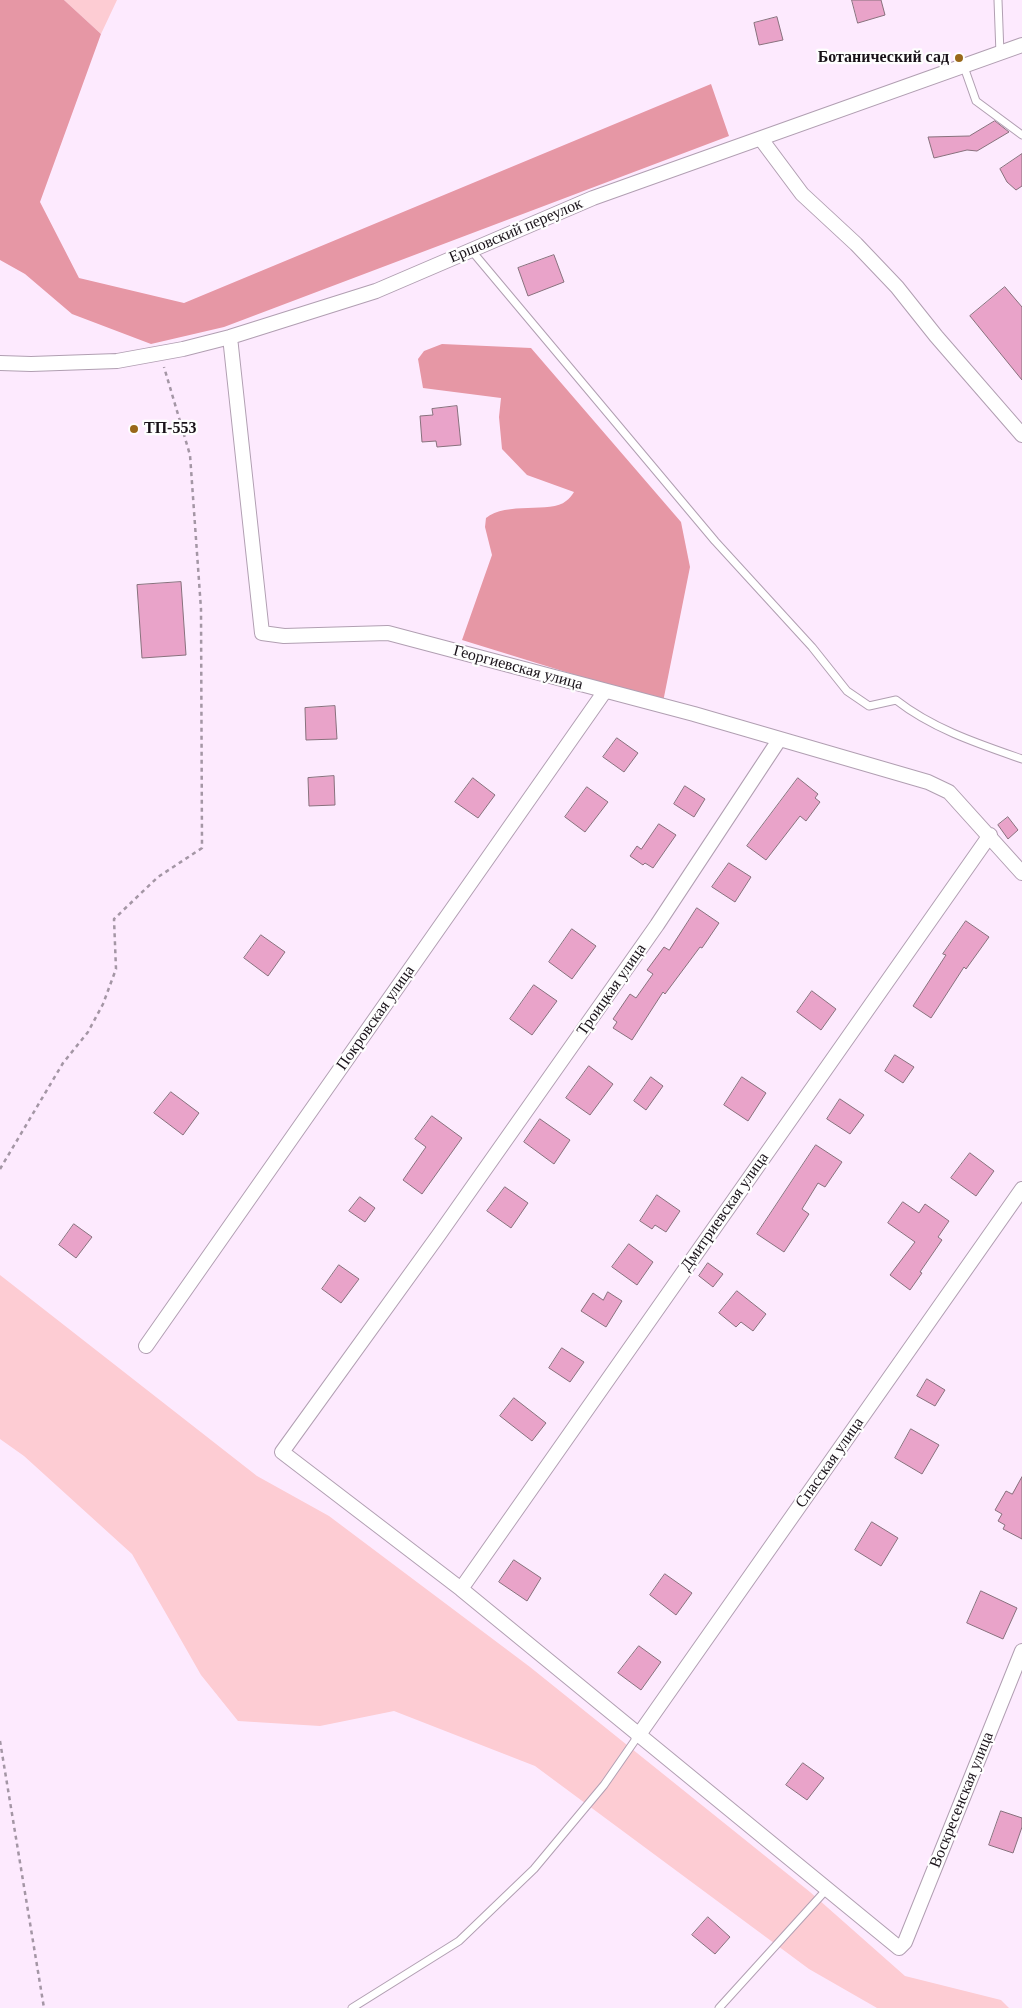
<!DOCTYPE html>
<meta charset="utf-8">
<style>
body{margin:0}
canvas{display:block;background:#fdeafe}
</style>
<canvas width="1022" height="2008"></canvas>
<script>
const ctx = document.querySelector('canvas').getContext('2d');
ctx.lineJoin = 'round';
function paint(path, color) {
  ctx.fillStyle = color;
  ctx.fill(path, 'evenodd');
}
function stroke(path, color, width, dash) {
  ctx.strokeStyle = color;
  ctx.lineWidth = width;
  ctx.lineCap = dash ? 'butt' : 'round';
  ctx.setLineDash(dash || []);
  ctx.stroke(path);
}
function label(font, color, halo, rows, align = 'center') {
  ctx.font = font + ' "Times New Roman",serif';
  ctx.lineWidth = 4.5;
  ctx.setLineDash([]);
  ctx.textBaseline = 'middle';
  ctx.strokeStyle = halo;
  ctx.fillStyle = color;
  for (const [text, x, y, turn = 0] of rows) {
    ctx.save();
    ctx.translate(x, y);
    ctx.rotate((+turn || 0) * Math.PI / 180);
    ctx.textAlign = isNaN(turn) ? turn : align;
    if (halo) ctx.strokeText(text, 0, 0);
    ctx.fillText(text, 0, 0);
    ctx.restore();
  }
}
paint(new Path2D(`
 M64,0H117L101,34Z
 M0,1275L257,1476L329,1516L530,1667L810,1892L905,1976L1001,2000L1009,2008H877L809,1969L535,1766L394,1711L320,1726L238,1721L201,1675L132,1554L24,1456L0,1439Z`), '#fdccd3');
paint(new Path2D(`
 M0,0H64L101,34L40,202L79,278L184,303L711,84L729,136L224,327L151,344L72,314L25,274L0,260Z
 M442,344L531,348L681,522L690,567L663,702L462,640L492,555L485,527L486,518C506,501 551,514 566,501C569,499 572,495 574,492L527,475L502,449L499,417L501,398L423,388L418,359L424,351Z`), '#e697a5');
const building = new Path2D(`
 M852,0H881L885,15L858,23Z
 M777,17L783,40L759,45L754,23Z
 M995,121L1009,132L977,151L967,150L934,158L928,137L969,136Z
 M1022,154V186L1016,190L1007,182L1000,169Z
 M554,255L564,282L528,296L518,268Z
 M1005,287L1022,307V380L970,316Z
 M457,406L461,445L437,447L436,441L422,442L420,416L433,415L432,409Z
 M181,582L186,655L142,658L137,585Z
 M335,706L337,739L306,740L305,708Z
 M617,738L638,753L624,772L603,757Z
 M334,776L335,805L309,806L308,778Z
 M473,778L495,795L478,818L455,802Z
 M798,778L818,794L815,798L820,802L806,821L800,816L766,860L747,846Z
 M685,786L705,799L694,817L674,804Z
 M587,787L608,802L585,832L565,817Z
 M1008,817L1018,830L1008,839L998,825Z
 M659,824L676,835L653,868L645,863L643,865L630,856L637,846L641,849Z
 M729,863L751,877L735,902L712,887Z
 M697,908L719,923L702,948L700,947L665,994L663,992L632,1040L613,1028L617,1022L613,1019L630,994L636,998L653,974L647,970L664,947L669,950Z
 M966,921L989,937L966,969L964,967L931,1018L913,1006L946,955L943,954Z
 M572,929L596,946L572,979L549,962Z
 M261,935L285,952L268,976L244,958Z
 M534,985L557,1001L532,1035L510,1019Z
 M812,991L836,1009L821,1030L797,1012Z
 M895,1055L914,1067L903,1083L885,1071Z
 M589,1066L613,1084L590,1115L566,1098Z
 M651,1077L663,1086L646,1110L634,1101Z
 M742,1077L766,1093L748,1121L724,1105Z
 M171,1092L199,1113L183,1135L154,1113Z
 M840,1099L864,1115L850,1134L827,1119Z
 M432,1116L462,1138L422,1194L403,1180L426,1147L415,1139Z
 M540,1119L570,1140L554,1164L524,1142Z
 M816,1145L842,1162L825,1187L818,1183L802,1209L809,1214L784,1252L757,1234Z
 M970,1153L994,1171L976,1196L951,1178Z
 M505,1187L528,1203L511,1228L487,1211Z
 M657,1195L680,1211L666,1232L655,1225L652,1229L640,1221Z
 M360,1197L375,1208L365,1222L349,1211Z
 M903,1202L919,1213L925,1204L949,1221L938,1237L942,1240L920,1272L922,1273L910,1290L890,1275L915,1242L888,1223Z
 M74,1224L92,1237L76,1258L59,1245Z
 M629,1244L653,1262L637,1285L612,1267Z
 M708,1263L723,1274L713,1287L699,1276Z
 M339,1265L359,1279L341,1303L322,1289Z
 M737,1291L766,1314L753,1331L741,1322L736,1327L719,1313Z
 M608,1292L622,1301L606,1327L581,1311L593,1293L603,1300Z
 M562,1348L584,1362L570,1382L549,1368Z
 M927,1379L945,1390L935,1406L917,1396Z
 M514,1398L546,1423L532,1441L500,1416Z
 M911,1429L939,1445L922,1474L895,1458Z
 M1022,1477V1539L1003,1529L1005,1525L998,1521L1002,1514L995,1510L1006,1491L1012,1494Z
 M872,1522L898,1538L881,1566L855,1550Z
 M514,1560L541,1578L527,1601L499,1582Z
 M665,1574L692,1593L676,1615L650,1595Z
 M981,1591L1017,1608L1003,1639L967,1623Z
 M639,1646L661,1662L641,1690L618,1673Z
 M803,1763L824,1778L807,1800L786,1785Z
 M1001,1811L1022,1818V1827L1013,1853L989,1845Z
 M708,1917L730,1937L715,1954L692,1935Z`);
paint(building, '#e9a3c9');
stroke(building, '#88717d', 1);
const lane = new Path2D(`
 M998,0L1000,54
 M964,67L976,101L1022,135
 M471,250L715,541L812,647L847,691L869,706L896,700C933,729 979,744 1022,759
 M352,2008L459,1941L534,1869L604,1785L638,1736
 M719,2008L827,1889`);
const street = new Path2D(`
 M761,139L802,194L856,244L897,287L936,336L1022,435
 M230,337L262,633L284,636L388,633L694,714L928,782L949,792L1022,873
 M0,363L31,364L117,361L183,349L230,337L376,291L593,198L1022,45
 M779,740L657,925L438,1236L282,1452L461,1589L899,1948L905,1942L1022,1651
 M146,1346L605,691
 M461,1589L990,835
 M638,1736L1022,1189`);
stroke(lane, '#b19fb2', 9);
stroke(street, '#b19fb2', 16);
stroke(new Path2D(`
 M0,1169L63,1063L88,1032L103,1004L116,969L114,919L158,877L202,848L201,609L190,455L164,367
 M0,1741L44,2008`), '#a496a5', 2.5, [4, 4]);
stroke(lane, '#fff', 7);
stroke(street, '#fff', 14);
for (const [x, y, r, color] of [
 [959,58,5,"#99681a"],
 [134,429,5,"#99681a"]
]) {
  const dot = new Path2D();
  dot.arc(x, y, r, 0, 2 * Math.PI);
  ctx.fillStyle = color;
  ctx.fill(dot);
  stroke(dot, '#fefefe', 2);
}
label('bold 16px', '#191219', '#fefefe', [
 ["Ботанический сад",949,58],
 ["ТП-553",144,429,"left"]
], 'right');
label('16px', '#191219', '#fefefe', [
 ["Ершовский переулок",516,231,-23],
 ["Георгиевская улица",518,668,15],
 ["Троицкая улица",612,990,-55],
 ["Покровская улица",376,1018,-55],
 ["Дмитриевская улица",725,1212,-55],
 ["Спасская улица",830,1463,-55],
 ["Воскресенская улица",962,1800,-68]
]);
</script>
